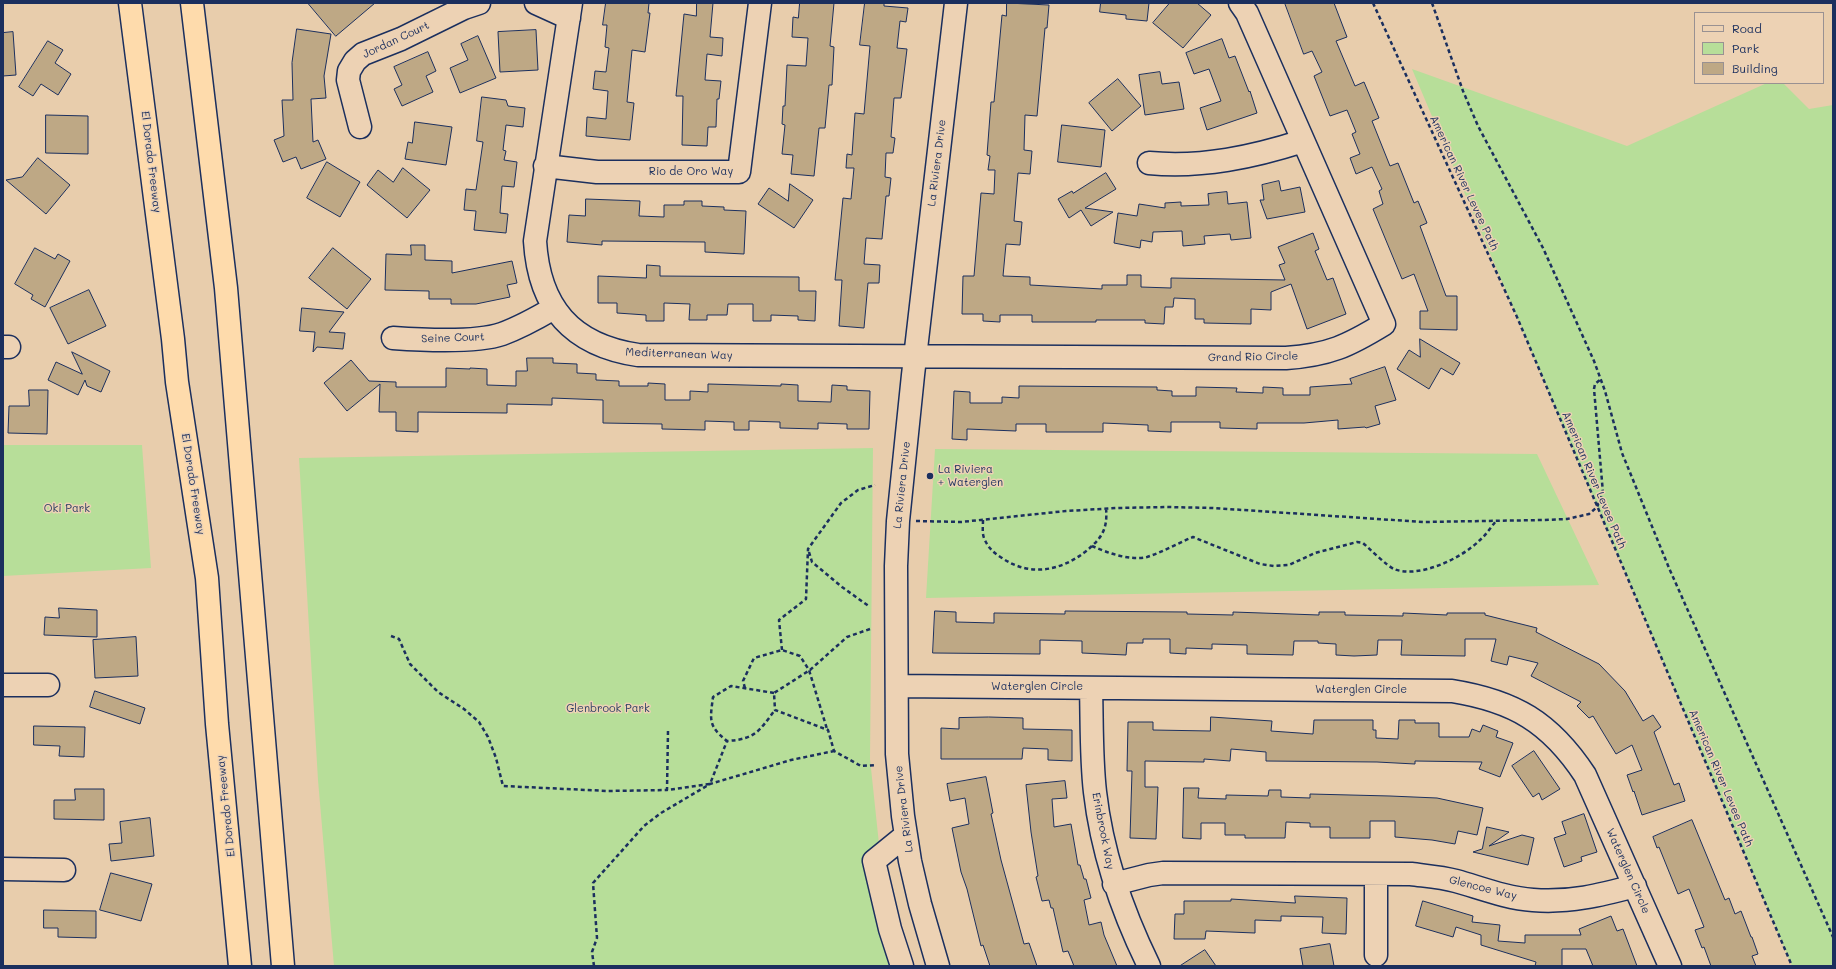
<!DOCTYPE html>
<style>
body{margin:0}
#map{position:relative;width:1836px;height:969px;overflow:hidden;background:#e8cdac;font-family:Mali,sans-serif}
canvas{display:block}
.frame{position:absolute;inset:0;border:4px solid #1b2f5e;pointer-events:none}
.legend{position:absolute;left:1694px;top:12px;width:130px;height:72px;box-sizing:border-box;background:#edd2b4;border:1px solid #999192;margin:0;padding:5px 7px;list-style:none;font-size:12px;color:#1b2f5e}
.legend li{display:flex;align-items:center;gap:8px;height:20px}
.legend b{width:20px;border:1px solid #999192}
</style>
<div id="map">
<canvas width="1836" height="969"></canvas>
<div class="frame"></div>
<ul class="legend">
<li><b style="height:5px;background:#edd2b4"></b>Road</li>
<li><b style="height:11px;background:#b7de99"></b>Park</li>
<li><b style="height:11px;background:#bea885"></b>Building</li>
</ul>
</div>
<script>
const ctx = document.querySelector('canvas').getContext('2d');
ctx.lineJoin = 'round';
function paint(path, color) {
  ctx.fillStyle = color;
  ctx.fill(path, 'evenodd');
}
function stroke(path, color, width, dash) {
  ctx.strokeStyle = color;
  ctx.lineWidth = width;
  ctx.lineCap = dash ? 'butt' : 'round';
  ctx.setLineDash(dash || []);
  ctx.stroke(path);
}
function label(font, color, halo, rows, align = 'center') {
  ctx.font = font + ' Mali,sans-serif';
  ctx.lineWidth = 3;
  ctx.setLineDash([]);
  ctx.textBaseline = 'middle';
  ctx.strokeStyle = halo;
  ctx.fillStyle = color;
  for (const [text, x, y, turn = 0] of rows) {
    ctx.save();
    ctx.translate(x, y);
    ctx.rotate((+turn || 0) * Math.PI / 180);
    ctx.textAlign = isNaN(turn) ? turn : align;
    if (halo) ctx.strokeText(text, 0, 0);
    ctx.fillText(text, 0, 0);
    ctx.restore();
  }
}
paint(new Path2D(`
 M1412,69L1627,146L1767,83H1783L1809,109L1833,105V966H1792Z
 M3,445H142L151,568L3,576Z
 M873,448L870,759L879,844L901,935L912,966H334L318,780L299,458Z
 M935,449L1537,454L1599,585L926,598Z`), '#b7de99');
const building = new Path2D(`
 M308,3H375L336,36Z
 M606,3H649L648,13H650L645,52L632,50L627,102L634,103L630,140L586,136L587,117L606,119L608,91L593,89L595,71L606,72L609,48L605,47L607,25H603Z
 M697,3H713L710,37L723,38L722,56L707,54L705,80L721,81L719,99H717L716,127H708L707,146L682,145L683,96H676L684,14L696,16Z
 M800,3H834L830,46L834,47L832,85H829L825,128H819L814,176L791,174L793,155L782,154L785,125L782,124L783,106H785L787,65L806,66L808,38L792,37L793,17L798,18Z
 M865,3H884V6L908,8L906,22L900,21L897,48L907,49L901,98H894L891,137L895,138L893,153H886L885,177L891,178L889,196H886L882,239L866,238L864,264L880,265L879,283H868L864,328L839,326L842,280H835L843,198L851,199L854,168H846L847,154L852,155L855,113L864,114L870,46L860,45Z
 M1007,3L1049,5L1047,28H1045L1037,116L1025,115L1024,150L1032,151L1030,174L1018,173L1014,221L1022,222L1020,245L1006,244L1003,276L1030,277V285L1102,289V285H1127V275H1141V287L1171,288V278L1285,280L1279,265L1285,263L1278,247L1313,233L1319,249L1315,251L1327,280L1333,278L1346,314L1307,329L1291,284L1271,292V310L1251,309V324L1204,323V319H1195V299L1174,298L1173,307H1165L1164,324L1145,323V320H1096V322H1032V315H1000V322L983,321V314H962L963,276H974L981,193L994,194L995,170H988L990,156L987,155L991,102H994L1002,15L1006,16Z
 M1101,3H1149L1147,21L1126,19V15L1100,12Z
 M1170,3H1197L1211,15L1183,48L1153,23Z
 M1285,3H1334L1347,37L1336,41L1355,86L1364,82L1379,118L1372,121L1390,166L1398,163L1414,203L1418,201L1427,223L1420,226L1446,296H1457V330L1420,329V311H1428L1414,274L1402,279L1373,209L1383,204L1379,191L1382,189L1372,167L1356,174L1350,158L1360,154L1352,134L1356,132L1347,110L1330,116L1314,76L1322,72L1312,51L1304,54Z
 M297,29L331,34L324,76L326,98L311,99L313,142L318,140L326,159L301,169L296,157L283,162L274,140L284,136L282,100H293L292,63Z
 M536,30L538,70L500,72L498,32Z
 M13,32L16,75L3,76V33Z
 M478,36L496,78L460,93L450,68L468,60L461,44Z
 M1222,39L1229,58L1235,56L1249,92L1250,91L1257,113L1207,130L1200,108L1221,101L1209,69L1194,74L1186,53Z
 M48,41L63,50L55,63L71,74L58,95L41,84L33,96L19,87Z
 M428,52L436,71L426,76L433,92L402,106L394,89L402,85L394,67Z
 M1160,72L1162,84L1179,82L1184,109L1145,115L1139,75Z
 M1118,79L1141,106L1112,131L1089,103Z
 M482,97L506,100L508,106L525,108L523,127L506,125L503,150L506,151L504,160L517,162L514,187L502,186L500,213L508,214L506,233L474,230L476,211L464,210L466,189L476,190L483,142L477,141Z
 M46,115L88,116V154L46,153Z
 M415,122L452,127L446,165L405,159L408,142L412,143Z
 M1062,125L1105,130L1101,167L1058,162Z
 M38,158L70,185L46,214L6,180L22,177Z
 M327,162L360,182L340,217L307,198Z
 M403,168L430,190L407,218L367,185L378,170L393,182Z
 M1106,173L1116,189L1085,208L1113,212L1091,226L1081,210L1069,218L1058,199L1072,191L1073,193Z
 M1279,181L1281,191L1300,187L1305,212L1267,219L1260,200H1264L1262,185Z
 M790,184L813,200L794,228L758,204L769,188L788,201Z
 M1227,192L1228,204L1247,202L1251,238L1231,240L1230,234L1204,236L1205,244L1183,246L1182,231L1153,232L1152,242L1141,240L1140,248L1114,243L1118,213L1137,216L1139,204L1165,208V203L1181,202V206L1209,205L1208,194Z
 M586,199L640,201L639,216L664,217V205H684V201H702V206L724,207V210L746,211L744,254L705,252V242L602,241V245L567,242L569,215L585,216Z
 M411,245H425V260L452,261V273L512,261L517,283L507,285L510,297L476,304H451V299H429V291L385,290L386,254L411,255Z
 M35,248L55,259L58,254L70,261L45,307L31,299L33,295L15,284Z
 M333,248L371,279L347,309L309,278Z
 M647,265L660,266V276L799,277V291H816L815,321L798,320V316L771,315V321H753V304H728L727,315H707V320H689L690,304L664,303V321H646V315L617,313V303H598V276L646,278Z
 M89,290L106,326L68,344L50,308Z
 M302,308L344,312L329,332L345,333L343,349L317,347L313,352L315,332L300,331Z
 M1420,339L1460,363L1453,375L1441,368L1429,389L1397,369L1409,350L1420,357Z
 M72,352L110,371L101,392L87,386L85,380L78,395L48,380L56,362L82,374Z
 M527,358H553V363L577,364V373L596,374V380L619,381V386H648V383L665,384V400H690V391L708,392V384L781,386V384L798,385V401L831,402L832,385L847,386V390L870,391L869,429H847V424L818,423V429L780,428V422L749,421V430H734V422L705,421V430L662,429V424L603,423V400L552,398V405L507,404V413L418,412V432L396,431V412H379L380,384L347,411L324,383L351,360L369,381L396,382V387H446V368L470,369V368L487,369V385L516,386V371H527Z
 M1385,367L1396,400L1375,406L1380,424L1366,428L1365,427L1338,429V420L1304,423H1257V429L1220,428V422H1171V432L1148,431V425L1103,423V432H1046V424H1016V431L967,429V440L952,439L954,391L970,392V403H1002V397L1019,398V386L1157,387V390L1172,391V396H1196V387L1237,388L1236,392L1263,393V387L1283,388V395H1310V387L1352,384L1350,379Z
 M29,390H48L47,434L8,433L9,406H29Z
 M59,608L97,610V637L44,635L45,617L59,618Z
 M935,611L956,612V622L994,623V613L1065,614V611L1187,612V614L1233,615V612L1319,615V612H1345V615L1403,616V613L1447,615V613H1485V615L1537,628L1536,632L1599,664L1625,691L1643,721L1653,715L1661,727L1654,732L1674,785L1679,783L1685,801L1642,815L1634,791L1633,792L1627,775L1642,770L1632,745L1616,754L1593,716L1589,718L1577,706L1581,702L1531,676L1538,663L1509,656L1507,665L1491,661L1496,639H1465V656L1401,655L1402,640H1378L1377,655L1354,656L1336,655V644L1318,643V641H1294L1293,655L1247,654V645L1212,644V649L1186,648V654L1170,653V639H1143V643H1127L1126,655L1082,653V641L1040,640V654L933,653Z
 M136,637L138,676L95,678L93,640Z
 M95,691L145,708L140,724L90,707Z
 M989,717L1023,718V729L1072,730V761L1048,760V749L1023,748L1022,759H941V728L959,729V718Z
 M1211,717L1272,721L1271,731L1313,734L1314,720H1373V730H1376V738L1398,739L1399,720H1415V723H1439V737H1469L1472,729L1480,732L1483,725L1498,731L1496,737L1513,743L1500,777L1479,769L1482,762L1415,761V764L1377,762L1266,761V752L1231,749L1230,761L1204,759V762L1145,761V787H1158L1156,839L1130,838L1132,771H1127L1128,722H1153V730L1210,731Z
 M34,726L85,727L84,757L59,756L60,746L34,745Z
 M1534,751L1560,789L1542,800L1539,793L1533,797L1512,766Z
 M986,777L993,813L991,814L1001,860L1024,944L1029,943L1037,966H990L983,945L981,946L967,889L961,872L952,828L969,824L965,798L950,801L947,784Z
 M1065,781L1067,798L1052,799L1054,827L1071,824L1078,865H1080L1084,879H1086L1091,898L1084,900L1089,925L1101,922L1104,935L1117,966H1074L1068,951L1063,952L1053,908H1051L1049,900L1042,901L1036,877L1038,876L1031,832L1026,785Z
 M1184,788H1199L1198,798L1226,799V795L1268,796L1269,790H1281V797L1310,798V794L1390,796L1437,798L1483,808L1477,835L1458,831L1455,844L1432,840L1395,837V821H1370V838H1330V827H1310V823L1286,822L1285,838H1245V835H1225V823H1201V839L1183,838Z
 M75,789H104V820L54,819V800H75Z
 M1584,814L1597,852L1581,857L1582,861L1564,867L1554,838L1566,834L1562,822Z
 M150,818L154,856L111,861L109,844L122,843L120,822Z
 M1692,820L1725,900L1729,898L1735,914L1741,911L1751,937H1752L1758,954L1752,956L1756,966H1711L1704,947L1702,948L1695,930L1704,927L1689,889L1678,894L1659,847L1657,848L1653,837Z
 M1487,827L1509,832L1489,846L1522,835L1534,838L1528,865L1473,852L1482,849Z
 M111,873L152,884L141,921L100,910Z
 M1295,896L1347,898L1346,934L1322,933L1323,917L1281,916V921L1255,920V933L1206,931L1205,939H1174L1175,914H1184V901H1231V899L1295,903Z
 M1423,901L1473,916L1472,922L1500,925L1498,941L1525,943V935H1581L1579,929L1611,916L1617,931L1623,929L1637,966H1593L1586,949H1562V966H1535L1536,962L1481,945V935L1456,927L1453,937L1416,926Z
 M44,910L96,911V938L58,937V928H44Z
 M1330,944L1334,966H1303L1300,949Z
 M1205,950L1216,966H1180Z`);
paint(building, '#bea885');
stroke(building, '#1b2f5e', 1);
const minor = new Path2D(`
 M536,3L569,18
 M571,3L535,241C539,307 571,345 638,355L1286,358C1329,355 1348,346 1384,324L1247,13L1240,3
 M360,127L348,80L349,71L355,61L363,54L401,39L464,8L479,3
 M1149,163C1202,168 1253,157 1303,141
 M545,166L597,172H739L760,3
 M393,338C422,340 476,343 502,334C521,327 537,318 554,308
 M3,347H9
 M3,685H48
 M897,686L1452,691C1514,701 1550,722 1585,775L1670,966
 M1091,688C1092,722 1091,757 1095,792C1102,853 1122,911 1149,966
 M3,869L64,870
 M1114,884L1149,875L1163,873L1411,874C1426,876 1441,877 1456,881C1481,888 1506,898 1533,900C1569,903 1601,895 1635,886
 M1376,955V874
 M902,966L890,929L874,861L906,835
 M938,966L920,904L910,861L903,816L897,754L896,566L898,521L913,375L956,3`);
const highway = new Path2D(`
 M130,3L173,339L177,382L207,578L217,724L240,966
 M192,3L226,288L283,966`);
stroke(minor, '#1b2f5e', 25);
stroke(highway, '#1b2f5e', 25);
stroke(new Path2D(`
 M1373,3L1517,317L1792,966
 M1432,3L1463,91L1478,126L1543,248L1594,361L1605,391L1622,453L1669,568L1833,937
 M983,520C983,526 982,533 984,538C988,548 994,553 1002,558C1030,577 1060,571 1085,552C1101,539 1108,530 1106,508
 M916,521L961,522L1066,511L1117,508L1167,507L1213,508L1423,522L1544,520L1567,519L1589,514L1597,507L1603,493L1594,389L1595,384L1601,379
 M1092,546C1108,553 1130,561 1147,557C1163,552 1178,543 1193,537L1260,564L1274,566L1289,565L1315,553L1357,542L1363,543C1370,549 1387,566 1394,569C1419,579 1462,558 1480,540C1486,535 1491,527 1496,521
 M809,552L812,562L842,587L870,607
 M870,629L847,637L810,670L774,693L775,710L828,730L834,751L861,766L876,765
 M391,636L399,639L410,664L438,692L464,709L479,722L488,737L496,758L503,786L608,791L667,790
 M782,650L779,620L806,599L808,549L841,503L858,490L875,485
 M745,688L743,681L754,658L782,650L800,656L809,670L827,729
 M774,693L731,686L713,697C710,720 708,726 727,741C756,739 759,731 775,710
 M668,731L667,790L710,784L727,741
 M594,966L592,952L597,938L593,883L644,826L661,813L710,784L791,760L834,751`), '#1b2f5e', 2.5, [4, 3]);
stroke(minor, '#edd2b4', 22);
stroke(highway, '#fedbac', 22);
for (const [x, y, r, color] of [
 [930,476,4,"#1b2f5e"]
]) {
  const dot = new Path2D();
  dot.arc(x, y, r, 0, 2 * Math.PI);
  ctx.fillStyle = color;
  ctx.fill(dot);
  stroke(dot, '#edd2b4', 1.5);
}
label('11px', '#1b2f5e', '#edd2b4', [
 ["Jordan Court",396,40,-25],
 ["El Dorado Freeway",151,162,83],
 ["La Riviera Drive",937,163,-83],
 ["Rio de Oro Way",691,172],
 ["American River Levee Path",1464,183,65],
 ["Seine Court",453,338,-2],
 ["Mediterranean Way",679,354,2],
 ["Grand Rio Circle",1253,357,-1],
 ["American River Levee Path",1594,480,67],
 ["El Dorado Freeway",193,484,81],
 ["La Riviera Drive",902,485,-84],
 ["Waterglen Circle",1037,687],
 ["Waterglen Circle",1361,690],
 ["American River Levee Path",1721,778,67],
 ["El Dorado Freeway",226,806,-96],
 ["La Riviera Drive",904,809,-97],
 ["Erinbrook Way",1103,831,79],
 ["Waterglen Circle",1628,871,66],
 ["Glencoe Way",1483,888,14]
]);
label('11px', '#1b2f5e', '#edd2b4', [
 ["La Riviera",938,470],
 ["+ Waterglen",938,483]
], 'left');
label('11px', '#2b4064', '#edd2b4', [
 ["Oki Park",67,509],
 ["Glenbrook Park",608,709]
]);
</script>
